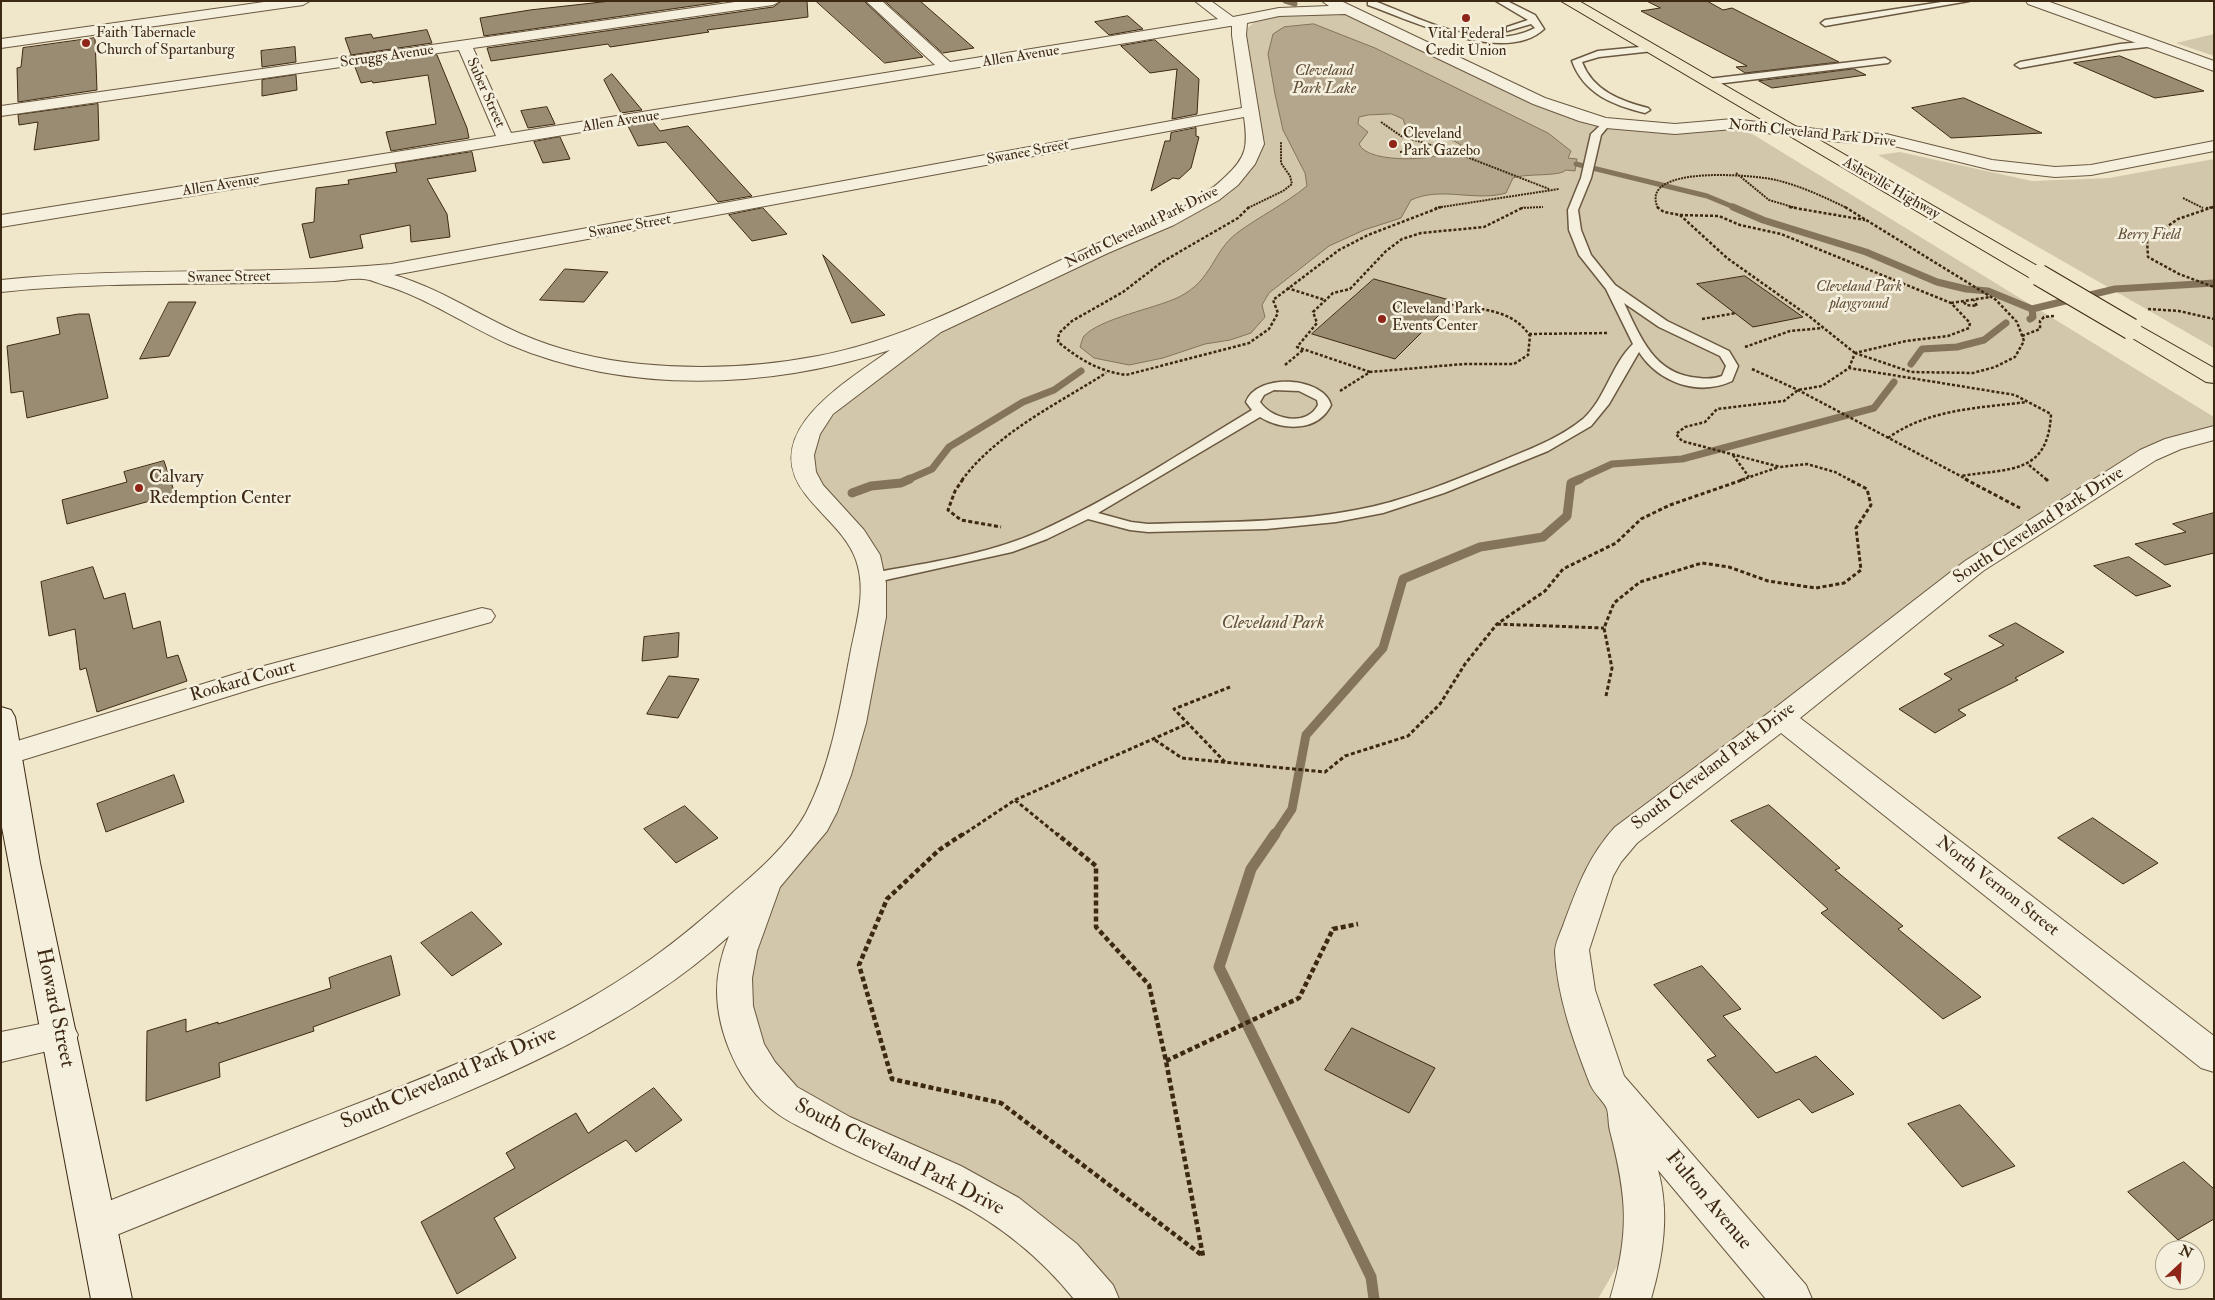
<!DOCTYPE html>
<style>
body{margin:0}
#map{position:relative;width:2215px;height:1300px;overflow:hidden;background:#f0e7ca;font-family:"IM FELL Double Pica",serif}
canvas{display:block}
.frame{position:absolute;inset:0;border:2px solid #3d2913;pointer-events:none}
.north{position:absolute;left:2155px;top:1240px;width:50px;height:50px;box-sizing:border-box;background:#f5efdd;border:1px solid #aba08c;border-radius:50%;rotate:25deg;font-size:14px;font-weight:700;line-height:20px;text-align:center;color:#3d2913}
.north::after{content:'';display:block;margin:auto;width:18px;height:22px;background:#8f2418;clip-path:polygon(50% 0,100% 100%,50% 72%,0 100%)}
</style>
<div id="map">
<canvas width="2215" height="1300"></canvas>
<div class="frame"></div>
<div class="north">N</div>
</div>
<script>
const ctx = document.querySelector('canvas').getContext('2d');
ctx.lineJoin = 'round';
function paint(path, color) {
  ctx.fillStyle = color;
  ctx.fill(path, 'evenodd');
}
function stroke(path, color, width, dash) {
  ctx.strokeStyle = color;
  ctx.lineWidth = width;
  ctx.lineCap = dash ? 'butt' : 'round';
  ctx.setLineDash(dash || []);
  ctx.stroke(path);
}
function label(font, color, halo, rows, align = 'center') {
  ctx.font = font + ' "IM FELL Double Pica",serif';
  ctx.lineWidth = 5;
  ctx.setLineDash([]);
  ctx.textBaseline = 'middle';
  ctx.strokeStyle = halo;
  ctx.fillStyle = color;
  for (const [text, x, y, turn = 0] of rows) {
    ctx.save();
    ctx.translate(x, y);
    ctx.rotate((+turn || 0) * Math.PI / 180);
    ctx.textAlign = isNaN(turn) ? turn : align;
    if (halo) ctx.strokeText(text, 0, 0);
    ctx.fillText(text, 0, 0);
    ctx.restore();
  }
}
paint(new Path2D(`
 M1348,12L1539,101L1629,126L1736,124L2214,417V437L2117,474L1942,591L1626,835L1572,950L1645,1218L1598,1299H1089L990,1201L755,1065L726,920L818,820L868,557L802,455L861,381L914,343L1156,225L1252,158L1239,35L1263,15Z
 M2214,34V56L2176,43Z
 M1900,152L2032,181L2109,178L2214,159V348L1878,155Z`), '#d2c7ab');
const water = new Path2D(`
 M1314,24L1375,48L1548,133L1571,151L1568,158L1577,159L1575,171L1566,170C1559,177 1527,173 1513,178L1506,193C1474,202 1442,186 1411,200L1401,218L1364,230L1329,246L1269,293L1262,305L1265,317L1251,333L1230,340L1205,344L1163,358L1129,365L1094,358L1080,347C1081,344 1082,339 1084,336C1101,318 1154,309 1179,297C1213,280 1212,252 1237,233C1260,216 1285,204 1307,186L1305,173L1283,130L1275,94L1268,54L1273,34L1284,27ZM1392,114L1403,119L1407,130L1454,141L1461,145C1448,162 1367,165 1359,144L1368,132L1358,124L1359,117L1368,115Z`);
paint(water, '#b3a68c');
stroke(water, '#84745c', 1);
stroke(new Path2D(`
 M1285,1L1295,4
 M1576,164L1707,196L1736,208`), '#84745c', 5);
stroke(new Path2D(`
 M1733,207L1763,220L1866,252L1937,282L1966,289L1988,291L2032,309L2115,289L2214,283
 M2030,319L2033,317L2032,309
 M1911,364L1922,349L1957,347L1984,340L2006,323
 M907,480L932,469L949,447L1023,402L1054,390L1081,371
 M1577,480L1612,464L1682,459L1874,408L1894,382`), '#84745c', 7);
stroke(new Path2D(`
 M852,493L871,486L901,483L910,479
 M1274,836L1292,809L1306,735L1383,648L1403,579L1480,547L1543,537L1567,516L1571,483L1580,479`), '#84745c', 9);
stroke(new Path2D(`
 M1275,834L1251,869L1219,967L1371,1277L1374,1299`), '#84745c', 11);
const building = new Path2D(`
 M611,1H727L484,36L480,18L530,10Z
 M782,1H807L808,17L707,30L709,32L610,47L608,44L491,61L487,48L773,7Z
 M816,1H864L923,57L885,63Z
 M885,1H920L974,48L943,53Z
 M1647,1H1707L1723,10L1732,8L1839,62L1745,73L1736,67L1747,66L1641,11L1660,8Z
 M1128,16L1143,29L1109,35L1095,22Z
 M427,30L432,43L351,55L345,38L371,34L373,38Z
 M95,38L97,90L18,102L17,68L21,67L23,48Z
 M1155,40L1199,79L1197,114L1172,119L1177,69L1150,73L1121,46Z
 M295,47L296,62L262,67L261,51Z
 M437,55L467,128L469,138L391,151L386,132L436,124L428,75L373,83L372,81L361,83L355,67Z
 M2120,56L2204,91L2155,98L2074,63Z
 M1854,69L1866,75L1772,88L1759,81Z
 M612,74L642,110L621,113L604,80Z
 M296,75L297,90L262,96V80Z
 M1964,98L2042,133L1951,138L1912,108Z
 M98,104L99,140L34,150L38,122L19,125L18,115Z
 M547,107L555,124L528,128L521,111Z
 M653,122L660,131L688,126L752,196L718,202L666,142L638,146L628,126Z
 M1196,128V136L1199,137L1191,168L1179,179L1173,178L1151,191L1165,141H1170L1171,133Z
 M560,137L570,159L543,163L534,142Z
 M472,152L476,171L427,179L447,214L450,237L411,242L410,225L360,235L363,248L310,258L302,224L314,222L316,188L349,184L348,180L397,172L395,164Z
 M763,208L787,234L752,241L729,215Z
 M823,255L885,315L852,323Z
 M565,269L608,272L584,302L540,300Z
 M1745,276L1803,317L1753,327L1697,284Z
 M1374,279L1453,301L1395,359L1312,334Z
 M169,302H196L169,356L140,359Z
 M79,314H89L108,398L27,418L23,391L11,393L7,346L60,334L57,318Z
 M164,461L175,494L67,524L62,500L127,482L124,472Z
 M2214,513V553L2165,565L2135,544L2186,532L2173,524Z
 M2129,557L2171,586L2136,596L2094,566Z
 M93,567L104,599L125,593L133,629L160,621L167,658L178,655L187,681L97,712L86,668L80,670L75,629L49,636L41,582Z
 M2016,623L2064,652L2015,678L2018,680L1958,710L1966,715L1935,733L1899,709L1952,679L1944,674L2004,645L1989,636Z
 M679,633L678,657L642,661L644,637Z
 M669,676L699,679L678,718L647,714Z
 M174,775L184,802L106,832L97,804Z
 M1769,805L1840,868L1835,870L1903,926L1898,929L1981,997L1943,1019L1821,913L1828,909L1731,821Z
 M685,806L718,838L676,863L644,829Z
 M2093,818L2158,863L2123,884L2058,838Z
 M472,912L502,944L452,976L421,943Z
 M391,956L400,995L313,1027L314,1031L219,1063L220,1077L146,1101L147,1031L186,1019V1032L218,1022V1024L331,988L329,978Z
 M1702,966L1741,1009L1723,1016L1776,1073L1816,1056L1854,1094L1812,1113L1799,1099L1758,1118L1707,1060L1716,1056L1654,985Z
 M1352,1028L1435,1068L1409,1113L1325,1070Z
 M654,1088L682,1120L636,1152L626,1140L494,1218L516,1258L457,1294L421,1222L515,1168L506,1153L576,1113L588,1133Z
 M1960,1105L2015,1166L1962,1187L1908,1124Z
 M2184,1162L2214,1189V1219L2178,1240L2128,1192Z`);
paint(building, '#9a8c72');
stroke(building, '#3d2913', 1);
const lane = new Path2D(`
 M1368,1H1374C1423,19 1484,54 1535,28L1531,24L1507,31V27L1528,20L1496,1H1507L1535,15L1544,29C1505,66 1410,20 1368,5Z
 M1948,1H1969L1825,26L1821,23L1825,20Z
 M2152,41L2156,44L2155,46L2120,50L2020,68L2015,65L2020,62L2120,44Z
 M1650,46L1654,49L1653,51L1599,57L1582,62C1593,91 1621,101 1648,108L1650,110L1645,113C1613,105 1584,94 1572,61L1598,51Z
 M1885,58L1890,61L1888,63L1708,85L1703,82L1708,79Z
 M1606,120L1611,123L1601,135L1591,178L1578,210L1581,230L1591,255L1615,285L1667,321L1729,351L1738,366L1732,381C1698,397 1658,382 1639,352L1609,404L1591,426L1548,451L1444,493L1383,513L1336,522L1266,529L1148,532L1130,530L1088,519L1047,539L1012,552L872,583L864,578L872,573C927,563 986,555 1038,532C1112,499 1182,452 1252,410L1246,402C1257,372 1324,377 1331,405C1318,432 1283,431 1260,417L1098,513L1131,522L1148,524C1217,522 1288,523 1356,510C1405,501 1453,481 1499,462C1527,450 1559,439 1583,419C1606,398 1611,365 1633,344L1606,289L1579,255L1569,230L1568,210L1581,178L1591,134ZM1624,303L1659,327L1720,356L1726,366L1722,376C1714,379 1707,379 1699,378C1654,375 1641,338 1624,303ZM1274,390L1299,391L1317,400L1318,405C1307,427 1272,420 1260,402L1264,395Z`);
const street = new Path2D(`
 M271,1H310L303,5L1,48V39Z
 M742,1H780L773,5L473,48L511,133L935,65L866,1H882L950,62L1218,19L1195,1H1211L1233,17L1279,8L1329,6L1322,1H1341L1545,98L1606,118L1675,124L1733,119L1841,132L1886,134L1992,160L2055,167L2091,165L2214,141V151L2091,175L2055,177L1992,170L1886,144L1841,142L1733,129L1675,134L1606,128L1579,121L1533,104L1345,14L1279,16L1247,23L1246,35L1264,144L1255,164L1238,185L1219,200L1174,225L1108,253L941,332L833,414L820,434L814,455L816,472L823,485L864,530L880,555L886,583V617L866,723L851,775L837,812L827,831L780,887L757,951L752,978L753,1006L764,1044L775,1062L797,1087L850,1117L961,1166L1019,1198L1077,1244L1113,1285L1119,1299H1074C1041,1258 1000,1225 954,1201C907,1176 857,1158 810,1132C798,1126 785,1120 774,1111C740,1086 717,1033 717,991C717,972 722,953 729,936C631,1025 504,1077 383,1127C294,1163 204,1199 114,1236L100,1241L86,1236L80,1223L86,1210C161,1181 235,1151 310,1122C427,1077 549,1032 651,959C679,939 705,917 731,894C757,872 789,844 806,813C831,765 840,708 850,655C856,623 867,592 856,560C847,534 822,516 806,495C756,432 847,382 890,350C768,389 628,395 508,344C467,326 428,298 384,285C378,283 369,279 363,279C354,278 344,280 335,281C309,282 284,283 258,283C172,284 87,283 1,292V280C131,266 261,276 391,264L1242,108L1232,35V26H1230L1,227V215L496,136L459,50L1,116V106ZM1244,117C1248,146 1247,157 1225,177C1190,212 1138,226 1094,245C1003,285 917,337 818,356C760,367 701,370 641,364C600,360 558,350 521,334C478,315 439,288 394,275Z
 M2026,1H2047L2214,61V71L2028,4Z
 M2214,426V440L2181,449L2156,460L1983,571L1800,718L2214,1036V1072L2201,1068L1781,733L1637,843L1621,862L1613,876L1589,950L1595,990L1624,1076L1806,1285L1812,1299H1766L1658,1170C1670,1213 1663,1257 1651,1299H1610C1630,1233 1627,1197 1610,1131C1608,1124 1609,1116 1607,1109C1604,1101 1594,1094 1590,1084C1574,1043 1557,996 1555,952C1555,943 1561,932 1564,923C1578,886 1588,857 1615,827L1771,711L1965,561L2140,450L2165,439Z
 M482,608L491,610L495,616L491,622L265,685L16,762L6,765L1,764V746L245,671Z
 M60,1020L73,1025L78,1035L73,1045L1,1062V1032Z`);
const secondary = new Path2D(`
 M1,707L11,710L15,717L40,863L132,1299H91L1,822Z`);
const primary = new Path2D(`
 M1561,1H1579L2046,271L2049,275L2046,279H2032Z
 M2131,323L2138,325L2214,368V383L2206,382L2124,333L2121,329L2124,325Z`);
stroke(lane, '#6a5841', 3);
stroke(street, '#6a5841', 2);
stroke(secondary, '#3d2913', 2);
stroke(primary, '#3d2913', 2);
stroke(new Path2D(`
 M1381,122L1401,136L1454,152L1549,189
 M1400,152L1437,148
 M1736,173L1769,200L1796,208
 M2183,198L2203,208
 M1248,208L1283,191L1292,184L1290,176L1281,163V142
 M1435,208L1559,189
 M1521,208L1543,207
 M1658,208C1637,164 1756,175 1776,180C1801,186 1824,197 1847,208
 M2206,208L2214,207`), '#3d2913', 2, [2, 1]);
stroke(new Path2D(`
 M1249,207L1238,218L1162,262L1123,292L1072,321L1059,333L1058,342C1079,359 1098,371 1126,375L1249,343L1269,329L1278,313L1273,300L1339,250L1368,235L1441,207
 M1657,207L1664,212L1680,215
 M1789,207L1865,220
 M1845,207L1996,300L2017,322L2024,341L2015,357L1995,367L1973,373L1911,372L1855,353
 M2213,207L2178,219L2147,240L2148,257L2179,274L2214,287
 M1680,215L1727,258L1810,317L1855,353
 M1680,215L1719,216L1740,225L1781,234L1951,303L1970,323L1969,328L1948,336L1906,341L1855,353
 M1287,288L1325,300
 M1964,302L1966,305L1977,306L1974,300
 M1951,303L1990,297
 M2148,309L2179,311L2214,319
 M1702,319L1736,313
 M1529,334L1609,333
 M2022,336L2040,329V321L2044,317L2055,316
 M1745,347L1790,331L1823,328
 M1285,365L1303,350
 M1849,368L1855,353
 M1752,369L1798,390L1968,480
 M1370,372L1297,347L1317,323L1313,312L1333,293L1350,289L1386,251L1402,239L1421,233L1484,227L1524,207
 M1340,391L1370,372L1464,364H1514L1528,355L1530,336C1512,308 1479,310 1450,304
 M1888,438C1928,409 1979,408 2027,402
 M1733,455L1749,477
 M2029,465L2047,480
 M962,480C997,433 1057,404 1106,373
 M1741,480L1779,467
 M1850,480L1835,472L1807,464L1780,467L1682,441L1676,434L1685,427L1705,422L1717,409L1784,401L1798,390L1822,386L1849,368L2015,395L2051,414C2048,475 2010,468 1961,476`), '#3d2913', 2.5, [3, 2]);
stroke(new Path2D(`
 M963,479L955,491L948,510L961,520L1001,527
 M1965,479L2020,508
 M2046,479L2048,481
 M1497,624L1604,628
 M1606,696L1612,668L1604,628L1614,603L1640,582L1702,563L1729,567L1768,581L1816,588L1844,583L1861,570L1856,528L1871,505L1867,489L1848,479
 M1155,740L1182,758L1325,772L1345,756L1408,736L1440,704L1465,664L1497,624L1545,591L1563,569L1616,543L1641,519L1670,505L1745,479
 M1225,762L1174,709L1230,687
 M1015,800L1059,836
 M1015,800L1187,724
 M961,836L1015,800`), '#3d2913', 3, [4, 2.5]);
stroke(new Path2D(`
 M963,834L939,850L887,899L859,965L892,1079L1001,1103L1203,1256L1166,1061L1149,985L1096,927V866L1057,834
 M1166,1061L1299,998L1333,929L1358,924`), '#3d2913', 4.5, [5, 3]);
paint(lane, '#f5efdd');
paint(street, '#f5efdd');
paint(secondary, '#f5efdd');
paint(primary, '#f0e7ca');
const primaryBridge = new Path2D(`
 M2039,275L2131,329`);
stroke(primaryBridge, '#3d2913', 23, []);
stroke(primaryBridge, '#f0e7ca', 21);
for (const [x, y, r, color] of [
 [1466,18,5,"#8f2418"],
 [86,43,5,"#8f2418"],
 [1393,144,5,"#8f2418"],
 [1382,319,5,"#8f2418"],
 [139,488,5,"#8f2418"]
]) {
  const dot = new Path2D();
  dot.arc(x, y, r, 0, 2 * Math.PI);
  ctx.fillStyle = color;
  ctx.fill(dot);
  stroke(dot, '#f5efdd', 2);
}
label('15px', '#3d2913', '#f5efdd', [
 ["Faith Tabernacle",96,34],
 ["Church of Spartanburg",96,51],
 ["Vital Federal",1466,35,"center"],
 ["Credit Union",1466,52,"center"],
 ["Cleveland",1403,135],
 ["Park Gazebo",1403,152],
 ["Cleveland Park",1392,310],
 ["Events Center",1392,327]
], 'left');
label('15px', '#3d2913', '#f5efdd', [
 ["Scruggs Avenue",387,57,-8],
 ["Allen Avenue",1021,57,-9],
 ["Suber Street",485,93,66],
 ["Allen Avenue",621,122,-9],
 ["North Cleveland Park Drive",1812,134,6],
 ["Swanee Street",1028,153,-11],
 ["Allen Avenue",221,186,-9],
 ["Asheville Highway",1891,189,30],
 ["Swanee Street",630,227,-10],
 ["North Cleveland Park Drive",1142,228,-26],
 ["Swanee Street",229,278,-1]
]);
label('italic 15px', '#625039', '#f5efdd', [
 ["Berry Field",2149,236],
 ["Cleveland Park",1859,288],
 ["playground",1859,305]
]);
label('italic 16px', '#604e37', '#f5efdd', [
 ["Cleveland",1324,72],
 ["Park Lake",1324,90]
]);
label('18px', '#3d2913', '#f5efdd', [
 ["Calvary",149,478],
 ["Redemption Center",149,499]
], 'left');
label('18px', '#3d2913', '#f5efdd', [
 ["South Cleveland Park Drive",2039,526,-33],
 ["Rookard Court",243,682,-16],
 ["South Cleveland Park Drive",1714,767,-37],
 ["North Vernon Street",1997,887,38]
]);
label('italic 18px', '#625039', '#f5efdd', [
 ["Cleveland Park",1273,624]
]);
label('21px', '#3d2913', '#f5efdd', [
 ["Howard Street",54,1008,78],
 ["South Cleveland Park Drive",449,1079,-23],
 ["South Cleveland Park Drive",899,1158,27],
 ["Fulton Avenue",1708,1201,50]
]);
</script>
